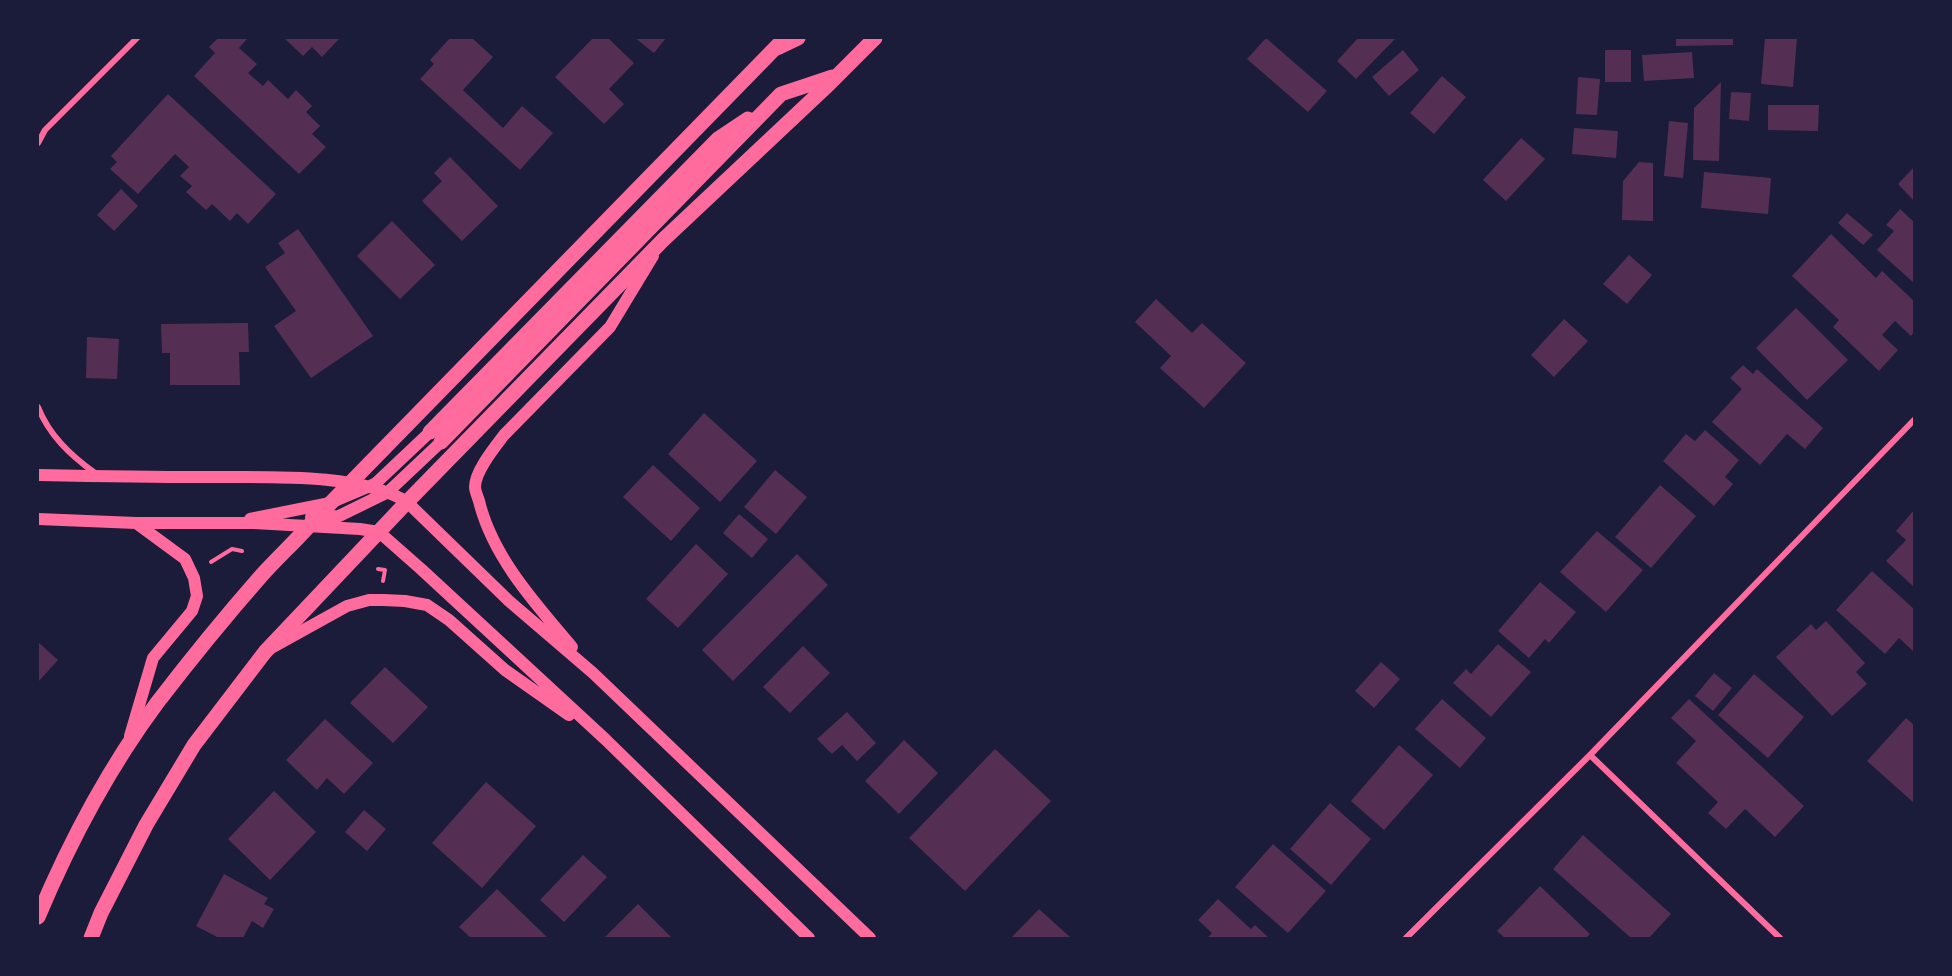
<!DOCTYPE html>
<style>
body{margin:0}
#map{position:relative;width:1952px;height:976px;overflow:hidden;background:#1b1b3a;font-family:Lato,sans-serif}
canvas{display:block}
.frame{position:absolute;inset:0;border:39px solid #1b1b3a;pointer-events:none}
</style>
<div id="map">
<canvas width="1952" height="976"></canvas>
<div class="frame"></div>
</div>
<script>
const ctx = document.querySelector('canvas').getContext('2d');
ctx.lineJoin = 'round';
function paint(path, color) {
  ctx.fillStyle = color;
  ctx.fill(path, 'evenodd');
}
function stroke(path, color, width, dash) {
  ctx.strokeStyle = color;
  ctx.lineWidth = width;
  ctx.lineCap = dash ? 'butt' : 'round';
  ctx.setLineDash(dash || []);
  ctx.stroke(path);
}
paint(new Path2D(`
 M218,38H246L247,39L239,48L257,64L248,73L263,86L268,80L288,99L296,90L312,106L306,112L320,126L312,134L326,147L299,174L194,76L215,53L209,47Z
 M284,38H340L322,57L312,47L303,56Z
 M450,38H472L493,57L463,90L503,128L522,106L553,133L520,170L420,79L434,64L430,60Z
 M593,38H608L634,63L609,89L624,104L604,124L555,77Z
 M635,38H666L654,53Z
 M1266,38L1327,91L1308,112L1247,59Z
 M1358,38H1396L1356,79L1337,61Z
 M1676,38H1733V45L1676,46Z
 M1765,38H1797L1793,87L1761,84Z
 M1403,50L1419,70L1389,96L1372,77Z
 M1605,50H1631V82H1605Z
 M1692,52L1694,78L1644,81L1642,55Z
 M1442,76L1466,97L1434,134L1410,113Z
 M1578,77L1600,79L1597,115L1576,114Z
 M1721,82L1719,161L1693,160L1694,108Z
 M1731,92L1751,93L1749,121L1729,119Z
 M168,94L276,194L248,224L237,213L230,221L212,204L206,210L186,192L192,186L180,176L189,167L175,154L138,194L110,169L117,162L111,156Z
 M1768,105H1819L1818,131L1768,130Z
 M1669,121L1688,123L1683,178L1664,176Z
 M1574,128L1618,131L1616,158L1572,154Z
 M1521,138L1545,159L1506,201L1483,180Z
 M450,157L498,206L462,241L422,201L442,181L434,173Z
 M1639,162L1653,163V221L1622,220L1623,181Z
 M1914,167V201L1898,184Z
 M1704,172L1771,178L1768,214L1701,208Z
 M121,189L138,206L114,231L97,215Z
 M1900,209L1914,222V283L1877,250L1894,231L1886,225Z
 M1847,213L1873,235L1863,245L1838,223Z
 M392,221L435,265L400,299L357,256Z
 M298,229L373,336L311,378L274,326L296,311L265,267L285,253L278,243Z
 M1831,234L1876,278L1882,271L1914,301V332L1911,336L1895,321L1882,335L1898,350L1879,371L1833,327L1839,320L1792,276Z
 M1629,255L1652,275L1627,304L1603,284Z
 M1156,299L1192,333L1202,323L1246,363L1204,408L1160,368L1171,356L1135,322Z
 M1796,308L1848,360L1807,400L1756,348Z
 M1564,319L1588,341L1554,377L1531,355Z
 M248,323L249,352H239L240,385H170V353H162L161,324Z
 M87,337L119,339L117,379L86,378Z
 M1743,365L1753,374L1757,369L1823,428L1805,449L1787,434L1760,465L1712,422L1742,389L1730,378Z
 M704,413L757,461L720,502L668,454Z
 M1705,430L1739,460L1725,477L1733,484L1714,506L1663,461L1686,434L1695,441Z
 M653,465L700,508L671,541L623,497Z
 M775,470L807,497L776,534L744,507Z
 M1660,485L1696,516L1651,568L1615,537Z
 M1914,510V587L1886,561L1906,540L1896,531Z
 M739,514L768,539L752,558L723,533Z
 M1597,531L1643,570L1606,612L1560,572Z
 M696,544L728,574L678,628L646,599Z
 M797,554L828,585L733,681L702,650Z
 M1872,571L1914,609V652L1899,638L1885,654L1836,610Z
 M1540,582L1576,612L1549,643L1545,639L1529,658L1498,631Z
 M1826,621L1865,663L1856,672L1867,684L1832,716L1776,657L1811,624L1816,630Z
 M38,642L58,660L38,682Z
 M1498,644L1531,672L1491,717L1453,683L1466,669L1471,674Z
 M803,646L830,673L790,713L763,687Z
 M1381,662L1400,679L1374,708L1355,691Z
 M385,667L428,707L393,743L350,703Z
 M1714,673L1732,688L1713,711L1695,696Z
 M1754,674L1804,717L1768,758L1718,715Z
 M1442,699L1486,738L1460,768L1415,729Z
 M1689,699L1804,806L1775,837L1745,809L1726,829L1708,813L1718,802L1676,763L1696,741L1671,718Z
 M847,712L876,743L857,761L842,745L832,754L817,739Z
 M1906,718L1914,725V803L1867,761Z
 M325,719L373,763L344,794L327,778L317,790L286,760Z
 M904,740L938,773L899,814L865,781Z
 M1399,745L1433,775L1384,830L1351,801Z
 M995,749L1051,801L965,891L909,838Z
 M486,782L536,826L482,888L432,843Z
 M274,791L316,832L270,880L228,839Z
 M1330,803L1371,839L1331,885L1290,849Z
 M364,810L386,829L367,851L345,832Z
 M1583,835L1671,914L1649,938H1631L1553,869Z
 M1273,844L1326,891L1288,933L1235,887Z
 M583,855L607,877L564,922L540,900Z
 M224,874L268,898L264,904L274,909L263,928L252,921L243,938H219L196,926Z
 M1540,886L1590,934L1586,938H1505L1497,931Z
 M497,889L548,938H471L459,927Z
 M1218,899L1251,929L1255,925L1269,938H1207L1212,933L1198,920Z
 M638,904L672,938H604Z
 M1039,909L1071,938H1011Z`), '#542f53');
stroke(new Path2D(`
 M211,562L232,549L242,551
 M378,569L385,570L383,581`), '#ff6b9d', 4);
stroke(new Path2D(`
 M38,143L45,130L137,38
 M38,407C49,435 70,455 95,473
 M1590,755L1780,938
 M1406,938L1590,755L1914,420`), '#ff6b9d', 6);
stroke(new Path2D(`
 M38,475C91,476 145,477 199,477C257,478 358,471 407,502L509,601L593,673L870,938
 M311,517L339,516L388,492L441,442
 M38,519L136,523H254L360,529L379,532L421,569L605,739L809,938
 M250,519L330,503L370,486L376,483L430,432
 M273,647L347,606L369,600H383L405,601L427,605L449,620L505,670L569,715
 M572,647C536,604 495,560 480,505C479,499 475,492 475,487C475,471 495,447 504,435L610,327L653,256
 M130,736L153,658L192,611L197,596L194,578L185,559L136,523`), '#ff6b9d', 12);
stroke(new Path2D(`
 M777,48L798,38
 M430,432L718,139L748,119
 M441,442L781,94L832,77
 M38,917C70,841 108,769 157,703C190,660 225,617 261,576C279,556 299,538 317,517L785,38
 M91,938L101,913L146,825L194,745L265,652L407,502L663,240L830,83L875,38`), '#ff6b9d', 15);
</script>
